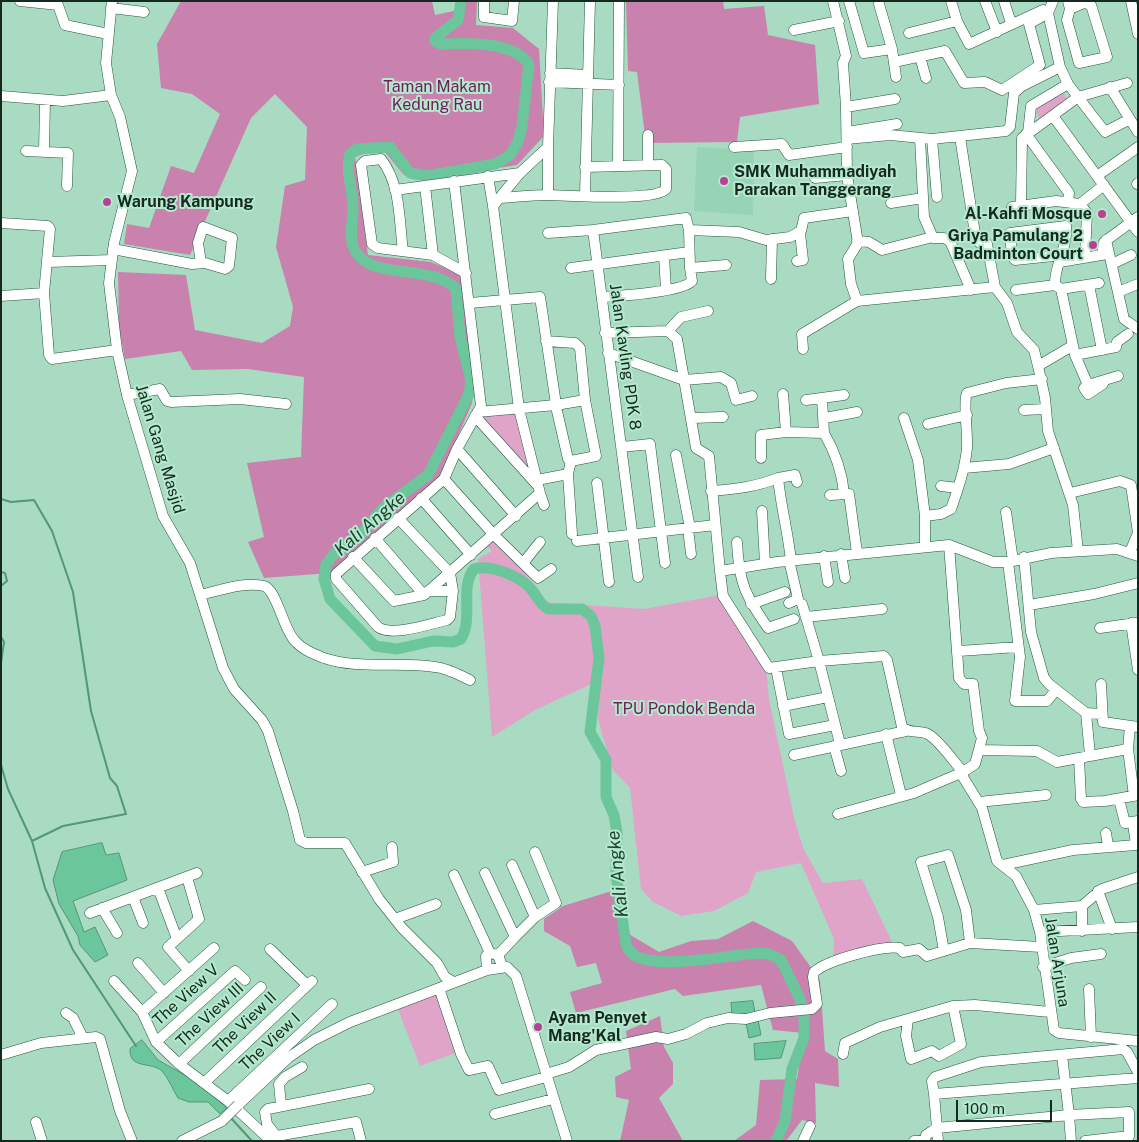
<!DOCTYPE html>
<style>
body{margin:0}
#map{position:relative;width:1139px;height:1142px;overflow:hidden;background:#a8dbc1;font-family:"Public Sans",sans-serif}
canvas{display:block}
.frame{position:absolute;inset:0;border:2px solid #152920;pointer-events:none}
.scale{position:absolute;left:956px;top:1100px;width:96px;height:22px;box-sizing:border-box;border:2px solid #152920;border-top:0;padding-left:6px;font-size:15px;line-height:18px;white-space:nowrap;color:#152920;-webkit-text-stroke:4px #b5e9ce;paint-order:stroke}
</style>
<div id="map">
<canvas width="1139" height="1142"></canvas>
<div class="frame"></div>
<div class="scale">100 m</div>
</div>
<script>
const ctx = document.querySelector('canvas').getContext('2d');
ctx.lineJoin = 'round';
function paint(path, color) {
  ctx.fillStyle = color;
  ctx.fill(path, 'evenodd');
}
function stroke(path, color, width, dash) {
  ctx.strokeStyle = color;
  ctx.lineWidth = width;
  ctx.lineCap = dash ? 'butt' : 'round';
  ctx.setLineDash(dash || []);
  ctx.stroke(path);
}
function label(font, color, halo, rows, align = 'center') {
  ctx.font = font + ' "Public Sans",sans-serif';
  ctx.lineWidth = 4;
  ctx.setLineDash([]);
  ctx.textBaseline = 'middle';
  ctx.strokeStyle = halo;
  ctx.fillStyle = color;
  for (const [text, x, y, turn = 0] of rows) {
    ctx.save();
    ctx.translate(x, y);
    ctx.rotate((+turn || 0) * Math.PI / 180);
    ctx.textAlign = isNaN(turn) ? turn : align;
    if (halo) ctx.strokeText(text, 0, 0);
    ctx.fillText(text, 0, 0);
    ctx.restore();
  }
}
paint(new Path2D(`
 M697,147L754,150L753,215L694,211Z`), '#97d3b5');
paint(new Path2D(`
 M1062,91L1068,101L1041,121L1034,107Z
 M519,409L535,484L475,416Z
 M495,537L524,571L544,602L644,609L720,595L766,667L769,699L795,822L804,850L823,883L862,879L896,950L865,954L833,965L834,939L801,863L756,872L748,893L714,911L681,916L653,902L641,889L630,788L613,770L605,744L598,719L600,680L535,710L492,737L478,559L492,551L484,543Z
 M437,992L458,1052L420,1066L397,1007Z`), '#e1a4c9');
paint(new Path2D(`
 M181,1H432L435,15L458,10L457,1H477L476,25L513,28L539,49L544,136L517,165L428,179L404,175L381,147L355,157L368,255L431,262L465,276L468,341L475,373L472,403L440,478L330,573L264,578L248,542L264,537L247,463L301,457L304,377L248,369L192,370L181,351L125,359L119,327L118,272L186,275L195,330L262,343L290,326L293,307L276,247L285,186L305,180L307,127L275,94L251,118L190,255L124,244L127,224L149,228L171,166L194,173L220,114L192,94L161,88L157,44Z
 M626,1H723L724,9L764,6L768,35L815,45L819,104L740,117L737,142L646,143L637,72L628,71Z
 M615,890L622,930L659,952L691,941L718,939L753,921L792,941L820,980L825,1051L838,1059L839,1087L815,1083L816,1123L802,1120L786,1141H734L756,1125L760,1080L797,1079L804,1033L773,1030L761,985L683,996L675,989L576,1013L570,992L602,983L596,963L577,967L570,946L544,931V919L563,906Z
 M660,1016L664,1047L673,1063V1084L659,1098L683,1141H620L629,1100L616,1097L615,1077L631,1069L626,1031Z`), '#c981ae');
const water = new Path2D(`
 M102,843L106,855L119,853L127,880L73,901L84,932L95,927L108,955L95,962L80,945L78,936L59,904L53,880L62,852Z
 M753,1001L755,1013L732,1015L731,1003Z
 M758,1020L761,1035L749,1038L746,1023Z
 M142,1040L158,1060L197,1082L227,1108L220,1114L208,1102H189L178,1098C173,1090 169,1079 162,1071C151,1061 129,1070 130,1049Z
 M786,1041L781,1058L755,1060L754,1044Z`);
paint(water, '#6cc69c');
stroke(water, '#529777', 1);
stroke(new Path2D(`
 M1,499L11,502L34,500L52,531L73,592L91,711L110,778L117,786L126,814L63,826L32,841
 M1,572L5,573L7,581L1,586
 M1,637L4,642L1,663
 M1,765L8,789L32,841L45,888L73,950L136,1046
 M230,1117L252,1141`), '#529777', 2);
stroke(new Path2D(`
 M461,1L458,20L435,38V41L441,44C466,43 513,41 529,64L522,126L518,142L509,156L495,164L427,176L410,173L390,147L357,149L350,154C345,172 353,190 353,208C353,221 349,233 353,246C366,283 431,262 456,289L460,337L471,381L469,394L428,475L382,509L358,538L336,552L326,564L324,579L330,599L375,646L397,649L433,641L453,642L461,639C474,617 459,588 474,569C491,564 519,576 530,588C537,595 539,604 548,609H582L591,616L595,626L599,658L590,732L606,760V797L614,815L617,833L616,874L626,945C629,951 633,956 640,958C667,968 729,955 759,953L769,954L781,960L800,999L804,1016V1038L792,1069L785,1121L776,1141`), '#6cc69c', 11);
const minor = new Path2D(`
 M20,1L58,5L65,25L108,34
 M112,1L106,63L111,95L120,117L132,171L114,243L109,283L117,350L127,395L163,516L190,563L223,668L234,689L262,720L268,731L293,811L300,840L306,843H345L379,899L402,928L437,963L445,977L452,981
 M484,1V17L512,21L514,1
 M833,1L846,56L843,63L846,107L847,175L858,243L848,259L851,284L857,301
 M849,1L864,53L892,49
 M951,1L957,21L969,44L1043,10
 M985,1L997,32
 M1004,1L1011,23
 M1053,1L1048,13L1060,67L1068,84L1105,132L1130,119
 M1068,1L1070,9L1067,20L1079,63L1107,57L1091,5L1084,3L1070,9
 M1131,1L1138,34
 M879,4L892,49L896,77
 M111,8L144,12
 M794,30L839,21
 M909,33L957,21
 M920,57L926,78
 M894,62L945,51L964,83L985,82L1002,90L1040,65L1029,24L1048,13
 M550,73L587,75
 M549,82L619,85
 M1110,87L1138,132
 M1,96L63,101L111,95
 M846,107L895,99
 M1053,116L1138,232
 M847,132L897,124
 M1028,133L1031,106L1068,84
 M1026,134L1069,193L1068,201
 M960,137L976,240L980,243L987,244L995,287L1007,303L1017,332L1034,350L1038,366L1045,398L1048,431L1073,505L1078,551
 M920,138L924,217L933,238H944L950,241L971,290
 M847,139L890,135L932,139L1006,131L1010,127L1014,93L1022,86L1060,67
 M932,139L937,197
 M548,147V195
 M734,147L782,144L789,155L847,147
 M26,151L68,153L67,186
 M44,152L45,101
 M648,165V135
 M618,166L619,1
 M488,176L493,206
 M1097,176L1138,147
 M815,178L847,175
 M1137,184L1138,183
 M425,186L433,255
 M395,190L520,173
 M585,196L590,1
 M501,198C516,197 532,195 547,195C568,195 655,202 666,189V169L662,165L585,167
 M891,203L923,198
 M1021,204L1022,138L1078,97L1127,83
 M1080,204L1104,185
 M1012,207L1056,201L1080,204L1087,213L1085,256
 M1,223L48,226L50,229L44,293L49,355L52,359L117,350
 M593,230L686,218L689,230L690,268L726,265
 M689,230L739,232L766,240L790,237L801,231L804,218L853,211
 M548,233L593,230L638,577
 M1106,240L1124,319L1138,329
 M857,241L869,242L882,250L933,237
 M113,249L192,264L205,263L225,269L229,266L232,238L203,227L198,243L201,263
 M403,251C399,221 401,184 381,159L365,161L361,165L372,244L378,248L433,255L466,273
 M1102,254L1104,242L1138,217
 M1063,255L1015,260L1012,256L1010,233L1066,226C1068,248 1054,265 1055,285L1061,289L1099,283
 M664,256L666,290
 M797,261L803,260L800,233
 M48,262L112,260
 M1060,262L1107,254
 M1112,264L1131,255
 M571,268L689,252
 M771,279L772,239
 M1089,285L1102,350
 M1061,289L1075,355L1116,347L1117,342L1128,334
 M1016,290L1055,285
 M1118,292L1138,284
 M1,296L44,293
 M602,297C619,296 683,292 692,281L690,268
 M470,303L540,297L557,411L568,459L571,461L568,474L572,534
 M668,331L681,317L708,311
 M605,333L668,331L677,339L696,448L709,456L720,571
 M546,341L575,343L580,348L585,400L596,456L571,461
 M803,349L802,334L857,301L995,287
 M608,353L684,380L721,377L731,383L736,400L752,396
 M1075,355L1088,385L1118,376
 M1038,366L1072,346
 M1088,385L1084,388L1088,394L1103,384
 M783,394L786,432
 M127,395L160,389L167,401L171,402L240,399L286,404
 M806,400L844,395
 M1024,410L1046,409
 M478,412L556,405L585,400
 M475,416L538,486
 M692,418L723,417
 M825,418L857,412
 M904,418L918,460L925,516L941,514L951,509C958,489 965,469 967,448C968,435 963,401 967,393L1006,383L1042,379
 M928,424L967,415
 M824,433C835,452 842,471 844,493
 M622,447L650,444L665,563
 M457,449L516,516
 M676,455L690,528
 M761,458V435L786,432L824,433L822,399
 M964,468L1009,464L1054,448
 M778,478L795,475L797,482
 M444,479L494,535L538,578L551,569
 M537,480L568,474
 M597,483L609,582
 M941,486L958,488
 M711,491C735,489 756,487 778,478C781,507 788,532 791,561
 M1074,492L1120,481L1131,485L1138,533L1130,552
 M540,493L544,505
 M830,495L849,494L857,553
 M421,498L471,555
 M762,511L765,563
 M1006,512L1013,561
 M925,516V546
 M398,518L450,573L453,591L450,617L447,620C429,624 392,637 378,627L336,579V574L444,479L457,449L481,406L454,181
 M688,528L691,554
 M375,538L424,595
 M577,541L715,525
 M737,542C739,583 745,595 768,628L794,619
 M841,554L845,578
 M824,556L828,582
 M1138,556L1117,549L1051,553L1008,562H993L949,545L777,562L720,571L723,596L769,668L819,661L884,656L887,660L902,727C909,734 920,730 928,734C941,742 953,761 963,772V777L982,808L997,861L1016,876L1034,910L1040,932L1054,1030L1059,1033L1138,1041
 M353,557L394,601L424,595L540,493L519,409L493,206L520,173L548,147L553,1
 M1024,557L1031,632L1044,678L1049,684L1086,713L1102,714
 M524,562L540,542
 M1008,562L1020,657L1015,701H1047L1056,690
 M428,591H453
 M200,595C218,591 245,581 264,586C277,590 283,629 295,641C303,650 314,654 324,658C359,670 399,661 435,667C447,668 459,675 470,680
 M789,603L798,599L789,560
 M751,604L785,592
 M802,604L819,661L839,740
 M1029,605L1094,594L1138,583
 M806,617L882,609
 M1131,623L1138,670
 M1100,628L1136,623
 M959,651L1018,647
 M776,668L789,734L835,725
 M1101,684L1103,722L1138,727
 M783,706L828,697
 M1086,713L1090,755
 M1130,726L1128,749L1134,796
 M886,734L901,795
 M834,746L841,771
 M979,750L1037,751L1057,762L1128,749
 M794,755L906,731
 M1079,758L1081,799L1083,802L1105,801L1138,795
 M1119,799L1125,823L1138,821
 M979,802L1046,795
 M838,814L914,793L963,772L975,764L982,738L979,731L973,684H964L959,678L949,545
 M1106,833L1108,846
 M512,865L535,917
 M1003,865L1073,850L1136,845L1133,823
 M362,872L393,862L392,847
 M485,873L515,937L535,917L556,903L535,852
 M454,875L490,953
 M187,877L199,919L168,947L189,971
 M158,888L177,939
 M1098,891L1112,929
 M133,897L143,923
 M1082,906L1102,889L1138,877
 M102,908L117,933
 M1034,910L1082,906V931
 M90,913L197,873
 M395,919L436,904
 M1040,932L1138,927
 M270,949L307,985
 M944,951L938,917L921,862L948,855L966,910L970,943
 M498,955L515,937
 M138,963L164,993
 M1043,967L1071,958L1101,954
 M487,970L486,956L490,953L498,955L502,966
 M114,981L142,1012L156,1042L179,1064L228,1101L271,1141
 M439,988L461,1054L469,1070L488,1066L499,1090L546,1077
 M1089,989L1091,1037
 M142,1012L214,948
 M66,1013L73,1018L83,1038
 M908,1019L906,1036L911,1059L932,1051L939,1056L961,1044L953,1006
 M156,1042L235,971L245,980
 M843,1054L845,1043L880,1027L953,1006L975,1005L1050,1012
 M1,1055L41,1043L96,1037L100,1039L120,1111L132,1141
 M179,1064L261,987
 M1138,1072L1127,1052L1123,1049L981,1062L935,1077L932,1081L934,1094L1138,1078
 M546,1074L569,1067L596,1050L656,1037L668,1039L686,1034L707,1023L728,1018L746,1019L770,1013L812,1009L817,1004L813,977L814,972C828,960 882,945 900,948L903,952L919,949L927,956L970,943L1041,947
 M204,1083L312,981
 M934,1094L937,1128L1069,1115L1062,1055
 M228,1101L332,1004
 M238,1105L288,1058L314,1040L350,1022L487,970L507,967L516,976L567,1141
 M281,1105L279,1084L285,1077L302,1067
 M495,1114L553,1099
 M36,1122L42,1141
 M277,1136L356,1122L361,1141
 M182,1141L222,1121
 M280,1141L267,1124L265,1112L268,1109L369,1089
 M803,1141L810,1126
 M914,1141L925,1140
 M925,1141L926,1135L937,1128L938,1141
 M1071,1141L1069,1115L1129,1112V1136L1085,1141`);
stroke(minor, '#24553f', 11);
stroke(minor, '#fff', 10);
const minorBridge = new Path2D(`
 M222,1121L238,1105`);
stroke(minorBridge, '#24553f', 11, []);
stroke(minorBridge, '#fff', 10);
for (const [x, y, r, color] of [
 [724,181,5,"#ba4094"],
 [107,202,5,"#ba4094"],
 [1102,214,5,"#ba4094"],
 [1093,245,5,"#ba4094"],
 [538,1027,5,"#ba4094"]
]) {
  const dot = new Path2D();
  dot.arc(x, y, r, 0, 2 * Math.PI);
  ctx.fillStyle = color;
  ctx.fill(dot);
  stroke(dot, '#b5e9ce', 2);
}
label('16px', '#711b58', '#b5e9ce', [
 ["Taman Makam",437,87],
 ["Kedung Rau",437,105],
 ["TPU Pondok Benda",684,709]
]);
label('bold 16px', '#152920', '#b5e9ce', [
 ["SMK Muhammadiyah",734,172],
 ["Parakan Tanggerang",734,190],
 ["Warung Kampung",117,202],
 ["Al-Kahfi Mosque",1092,214,"right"],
 ["Griya Pamulang 2",1083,236,"right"],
 ["Badminton Court",1083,254,"right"],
 ["Ayam Penyet",548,1018],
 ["Mang'Kal",548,1036]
], 'left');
label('16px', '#152920', '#b5e9ce', [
 ["Jalan Kavling PDK 8",625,357,82],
 ["Jalan Gang Masjid",160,449,73],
 ["Jalan Arjuna",1057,962,81],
 ["The View V",186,995,-42],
 ["The View III",210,1015,-43],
 ["The View II",245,1023,-44],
 ["The View I",270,1042,-43]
]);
label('italic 18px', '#1a4230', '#b5e9ce', [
 ["Kali Angke",370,524,-41],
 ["Kali Angke",618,874,-96]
]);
</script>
